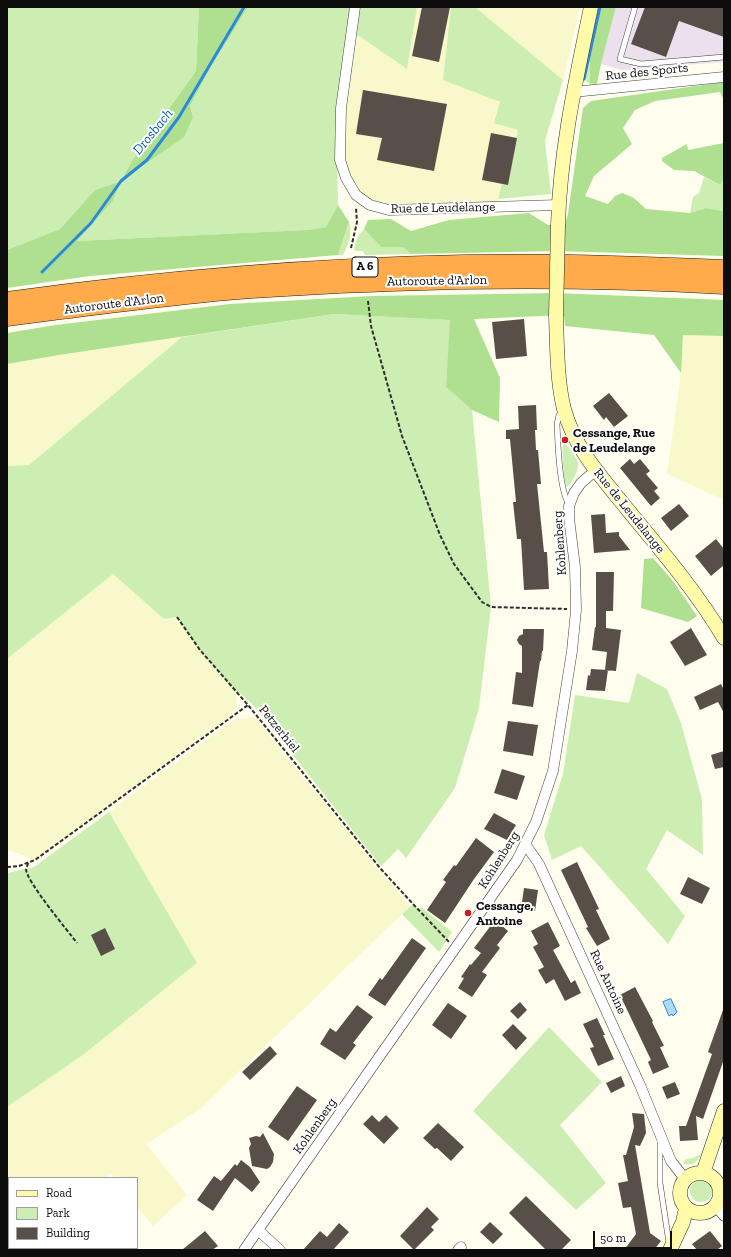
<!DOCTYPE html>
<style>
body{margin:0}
#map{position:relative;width:731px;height:1257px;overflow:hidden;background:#fffded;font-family:"Zilla Slab",serif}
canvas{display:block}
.frame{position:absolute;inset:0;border:8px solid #0d0d0d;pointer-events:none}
.legend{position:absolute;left:8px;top:1177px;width:130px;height:72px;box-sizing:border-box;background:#fff;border:1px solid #9e9e9e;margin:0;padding:5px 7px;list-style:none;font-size:12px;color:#0d0d0d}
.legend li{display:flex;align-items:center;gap:8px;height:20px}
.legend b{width:20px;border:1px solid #9e9e9e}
.scale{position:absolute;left:593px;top:1231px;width:79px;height:18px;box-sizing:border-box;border:2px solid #0d0d0d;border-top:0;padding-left:5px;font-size:12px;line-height:14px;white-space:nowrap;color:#0d0d0d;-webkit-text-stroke:3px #fff;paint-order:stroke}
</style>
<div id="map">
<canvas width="731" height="1257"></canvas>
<div class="frame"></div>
<ul class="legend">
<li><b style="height:5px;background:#fffba8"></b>Road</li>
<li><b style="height:11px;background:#cdeeb2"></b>Park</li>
<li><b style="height:11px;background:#574f48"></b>Building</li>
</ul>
<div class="scale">50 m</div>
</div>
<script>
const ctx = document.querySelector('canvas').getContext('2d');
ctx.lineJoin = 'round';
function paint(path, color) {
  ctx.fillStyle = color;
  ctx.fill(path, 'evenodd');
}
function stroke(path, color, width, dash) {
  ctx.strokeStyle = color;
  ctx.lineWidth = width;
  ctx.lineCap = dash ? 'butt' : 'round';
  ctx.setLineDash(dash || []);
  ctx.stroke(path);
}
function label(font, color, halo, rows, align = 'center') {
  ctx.font = font + ' "Zilla Slab",serif';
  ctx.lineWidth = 4;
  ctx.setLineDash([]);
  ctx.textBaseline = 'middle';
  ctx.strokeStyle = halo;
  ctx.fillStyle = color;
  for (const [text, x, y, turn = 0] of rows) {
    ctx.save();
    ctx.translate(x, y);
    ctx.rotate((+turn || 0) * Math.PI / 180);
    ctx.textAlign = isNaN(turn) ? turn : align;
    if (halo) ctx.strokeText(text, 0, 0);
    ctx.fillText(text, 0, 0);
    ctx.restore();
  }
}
paint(new Path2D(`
 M616,7H724V62L622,70L601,64Z`), '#ece0ed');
paint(new Path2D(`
 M417,7H451L443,79L500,102L518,130L508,185L501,184L497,207L370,205L346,178L341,108L356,34L407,69Z
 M475,7H580L563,80Z
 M683,335L724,336V500L667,474L681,373Z
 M182,337L29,465L7,466V364L59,355Z
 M113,574L164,619L177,617L200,650L236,692L237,706L231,715L35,860L10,850L7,852V659Z
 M255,718L378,869L410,906L201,1108L146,1144L187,1195L153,1226L137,1206V1178H115L111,1173L104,1178H9V1245L7,1246V1107L83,1055L197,963L109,812L235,719Z`), '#f8f8ca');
paint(new Path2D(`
 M7,7H199L196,71L133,159L121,181L95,190L60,229L7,250Z
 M248,7H351L336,108L338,205L326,227L307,230L77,241L113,201L121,181L193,117L190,106L211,67Z
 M360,7H417L407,69L356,34Z
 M451,7H475L563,80L545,141L551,194L498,199L502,183L508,184L518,130L494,123L500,102L443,80Z
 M600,7L590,53V83L597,84V85H590L584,79Z
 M704,177L720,185L724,179V211L706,208L690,213L693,197L699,193Z
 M349,222C353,233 348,245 343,255H338Z
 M364,229L381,247H403L411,254L365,255L363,251H355L354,248L358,236Z
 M334,314L451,320L446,387L472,410L491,607L479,708L455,788L406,858L398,849L381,866L254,706L238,691L236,692L200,650L177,617L164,619L113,574L7,659V466L29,465L182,337Z
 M566,443L578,462C579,472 573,480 567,487C563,480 562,454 563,445Z
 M637,673L667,689L681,723L702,799L703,855L667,830L646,869L685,916L668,944L581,846L552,860L544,835L563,774L575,695L629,703Z
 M109,812L197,963L83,1055L7,1107V873L34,867Z
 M413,904L418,910L421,907L452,932L439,952L402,914Z
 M549,1027L602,1082L560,1125L606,1183L576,1210L473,1111Z
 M699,1155H701C697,1163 691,1167 683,1163L686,1159L693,1158Z
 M690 1191a11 11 0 1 1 22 0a11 11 0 1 1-22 0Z`), '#cdeeb2');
paint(new Path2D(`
 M199,7H248L211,67L190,106L193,117L184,137L121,181L113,201L77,241L307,230L326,227L338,205L349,222L338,255L90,276L7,288V250L60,229L95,190L121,181L133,159L196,71Z
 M600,7H616L601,64L597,84L590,83V53Z
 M724,82V100L720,92L655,101L635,110L623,128L632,144L594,176L585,196L608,204L615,196L622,193L634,198L646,209L690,213L706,208L724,211V256L556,251L411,254L403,247H381L364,229L368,220L391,219L411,231L449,220L529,213L548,225H565L568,214L583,108L591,101Z
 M724,143V179L720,185L694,171L674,170L662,161V158L687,144L688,150Z
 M556,293L724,300V336L683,335L681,373L654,335L565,326L564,315L474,319L500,378L499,422L472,410L446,387L450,320L334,314L59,355L7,364V333L56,325L230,304L372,296Z
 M653,558L673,581L697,616L688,622L641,608L644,559Z`), '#aee090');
const water = new Path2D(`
 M671,999L677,1012L673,1016L672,1014L669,1016L663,1002Z`);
paint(water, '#acd9fd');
stroke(water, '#2b89dc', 1);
stroke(new Path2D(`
 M584,79L600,7
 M42,272L91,223L121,181L147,160L179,117L244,7`), '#2b89dc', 3);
paint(new Path2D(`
 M422,7H450L439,62L412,56Z
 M645,7H724V37L679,21L666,57L631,44Z
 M363,90L447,104L434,171L377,160L382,138L356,134Z
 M491,133L517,138L508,185L482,180Z
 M524,319L527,356L496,359L492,322Z
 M609,393L628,416L614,427L606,417L604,420L593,406Z
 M536,405L537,430H535L536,450H538L541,484H537L544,552H547L549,589L524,590L521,539H517L513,502H516L510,439H506V430L519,429L518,406Z
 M630,459L634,464L640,459L650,471L646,474L658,488L654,491L660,498L651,506L620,468Z
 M679,504L689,516L671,531L661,518Z
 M605,514L606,533L619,532V536L630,550L594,553L591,515Z
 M716,539L724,549V565L711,576L695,556Z
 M596,572H614L613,611H606V628L621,630L616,671L605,670L607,652L592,650L595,627H596Z
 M691,628L707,655L685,666L670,642Z
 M523,629H544L543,651H542L541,661H540L533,707L512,704L516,672L522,673V646L519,644L517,640L519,636L523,634Z
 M591,669L608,670L605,691L586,690L588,675L590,676Z
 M721,684L724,690V713L718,702L700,710L694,697Z
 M508,721L538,725L533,756L503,751Z
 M724,751V767L715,769L711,755Z
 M502,769L525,776L517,800L494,793Z
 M494,813L516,825L507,840L484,829Z
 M476,838L494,852L474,879L445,923L427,910L446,882L443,880L454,865L456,866Z
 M577,862L599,909L596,910L610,939L597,946L586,928L588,927L561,870Z
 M688,877L710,888L702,904L680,894Z
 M524,888L538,890L535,911L521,909Z
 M495,920L508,931L497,945L500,948L482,972L487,975L472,997L458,988L464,978L461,977L470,964L471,965L481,953L474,948Z
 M548,922L560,946L553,950L571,983L575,980L581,993L565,1001L554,979L546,984L538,970L544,967L533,947L538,944L531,931Z
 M105,928L115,949L101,956L91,935Z
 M412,938L426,948L385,1006L368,995L380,978L382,980Z
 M635,987L653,1021L652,1022L664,1046L660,1047L669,1067L653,1074L648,1062L651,1060L620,995Z
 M520,1002L527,1010L518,1019L510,1011Z
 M448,1003L467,1016L451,1039L432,1025Z
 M357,1005L373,1017L353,1043L356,1045L345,1060L320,1044L330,1028L336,1032Z
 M723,1010H724V1059L703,1119L696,1116L698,1140L680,1141L679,1126H686L712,1054L708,1052Z
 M597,1018L605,1035H603L614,1059L598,1066L590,1048L594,1047L583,1024Z
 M513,1024L527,1038L516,1050L502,1035Z
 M270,1046L277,1054L250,1080L242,1072Z
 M621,1076L625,1086L611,1093L606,1083Z
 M675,1082L680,1094L667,1099L662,1087Z
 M297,1086L317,1100L288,1141L268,1127Z
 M632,1113L644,1114L646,1133L640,1146L635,1145L650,1233L661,1241L654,1250H624L636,1234L631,1207L623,1208L618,1183L628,1181L623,1155H626L634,1127Z
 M372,1115L379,1122L386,1115L399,1128L384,1144L363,1124Z
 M438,1123L464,1147L451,1161L437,1148L435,1149L423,1138Z
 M263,1133L274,1154L273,1162L270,1167L267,1169L252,1166L249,1148L251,1144L249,1138L256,1136L260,1137Z
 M241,1160L250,1167L260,1182L252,1192L235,1178L213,1211L197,1200L214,1176L221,1181L235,1164L237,1166Z
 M526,1196L571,1240L561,1250H546L509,1213Z
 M427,1207L439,1219L431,1227L434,1230L414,1250L400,1236Z
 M490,1222L503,1234L493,1244L480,1232Z
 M339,1223L349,1232L333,1250H303L320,1231L327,1237Z
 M205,1231L218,1246L212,1250H182Z
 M710,1231L722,1246L717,1250H697L692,1244Z`), '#574f48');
const lane = new Path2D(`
 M635,7L620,59L641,64L724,57
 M563,410L559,415L557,424C558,445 559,488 569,505
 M660,1140V1183L669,1243`);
const street = new Path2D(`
 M355,7L341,108L340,160L346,178L356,195L370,205L389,210L558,205
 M573,92L724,77
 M526,845L539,864L640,1085L671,1161L685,1179
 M716,1206L724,1216
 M258,1230L280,1250
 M244,1250L517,860L536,822L553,771L572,651L576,610L575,567L569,518V506L574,493L581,483L596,470
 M458,1250L461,1247`);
const secondary = new Path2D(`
 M558,225C560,151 576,79 591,7
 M556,316C557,344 557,382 564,409C575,451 606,482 632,515C665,555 698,594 724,638
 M680 1193a20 20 0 1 1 40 0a20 20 0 1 1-40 0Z
 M703,1173L724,1111
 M670,1250L683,1222L686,1208`);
const highway = new Path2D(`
 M7,301C158,280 311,267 464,264C551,262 637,265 724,269
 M7,317C76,308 145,299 215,292C274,287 333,284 392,282C503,278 613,279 724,285`);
stroke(lane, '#404040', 6);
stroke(street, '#404040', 11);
stroke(secondary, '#2f2f2f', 15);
stroke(highway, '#1e1e1e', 19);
stroke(new Path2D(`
 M351,248L357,222L356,208
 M368,301L371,326L402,436L440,535L454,564L482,602L491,607L567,609
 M177,617L200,650L248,705L380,868L413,904L449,942
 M28,863C28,864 26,869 26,869C26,881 68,931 77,943
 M7,867L19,866L35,860L248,705`), '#2f2f2f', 2, [4, 2]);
stroke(lane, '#fff', 5);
stroke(street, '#fff', 10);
stroke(secondary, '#fffba8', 14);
stroke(highway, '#ffaa4b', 18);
const secondaryBridge = new Path2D(`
 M556,316L558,225`);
stroke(secondaryBridge, '#2f2f2f', 15, []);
stroke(secondaryBridge, '#fffba8', 14);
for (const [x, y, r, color] of [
 [565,440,4,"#cc1a16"],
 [468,913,4,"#cc1a16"]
]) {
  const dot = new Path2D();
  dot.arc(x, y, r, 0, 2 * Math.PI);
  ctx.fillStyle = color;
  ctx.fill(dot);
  stroke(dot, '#fff', 1.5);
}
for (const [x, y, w] of [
 [365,267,26]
]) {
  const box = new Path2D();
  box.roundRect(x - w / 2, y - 10, w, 20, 3);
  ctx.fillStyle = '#fff';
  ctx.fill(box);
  stroke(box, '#0d0d0d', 1);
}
label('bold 12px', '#0d0d0d', null, [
 ["A 6",365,267]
]);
label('13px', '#0d0d0d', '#fff', [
 ["Rue des Sports",647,72,-6],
 ["Rue de Leudelange",443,208,-1],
 ["Autoroute d'Arlon",437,281,-1],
 ["Autoroute d'Arlon",114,304,-7],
 ["Rue de Leudelange",629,511,51],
 ["Kohlenberg",560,543,-94],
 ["Petzerhiel",279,729,51],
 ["Kohlenberg",499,860,-58],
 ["Rue Antoine",608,982,65],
 ["Kohlenberg",315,1126,-55]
]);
label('bold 13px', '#0d0d0d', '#fff', [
 ["Cessange, Rue",573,433],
 ["de Leudelange",573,448],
 ["Cessange,",476,906],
 ["Antoine",476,921]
], 'left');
label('italic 14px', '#0959ac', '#fff', [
 ["Drosbach",153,132,-51]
]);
</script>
